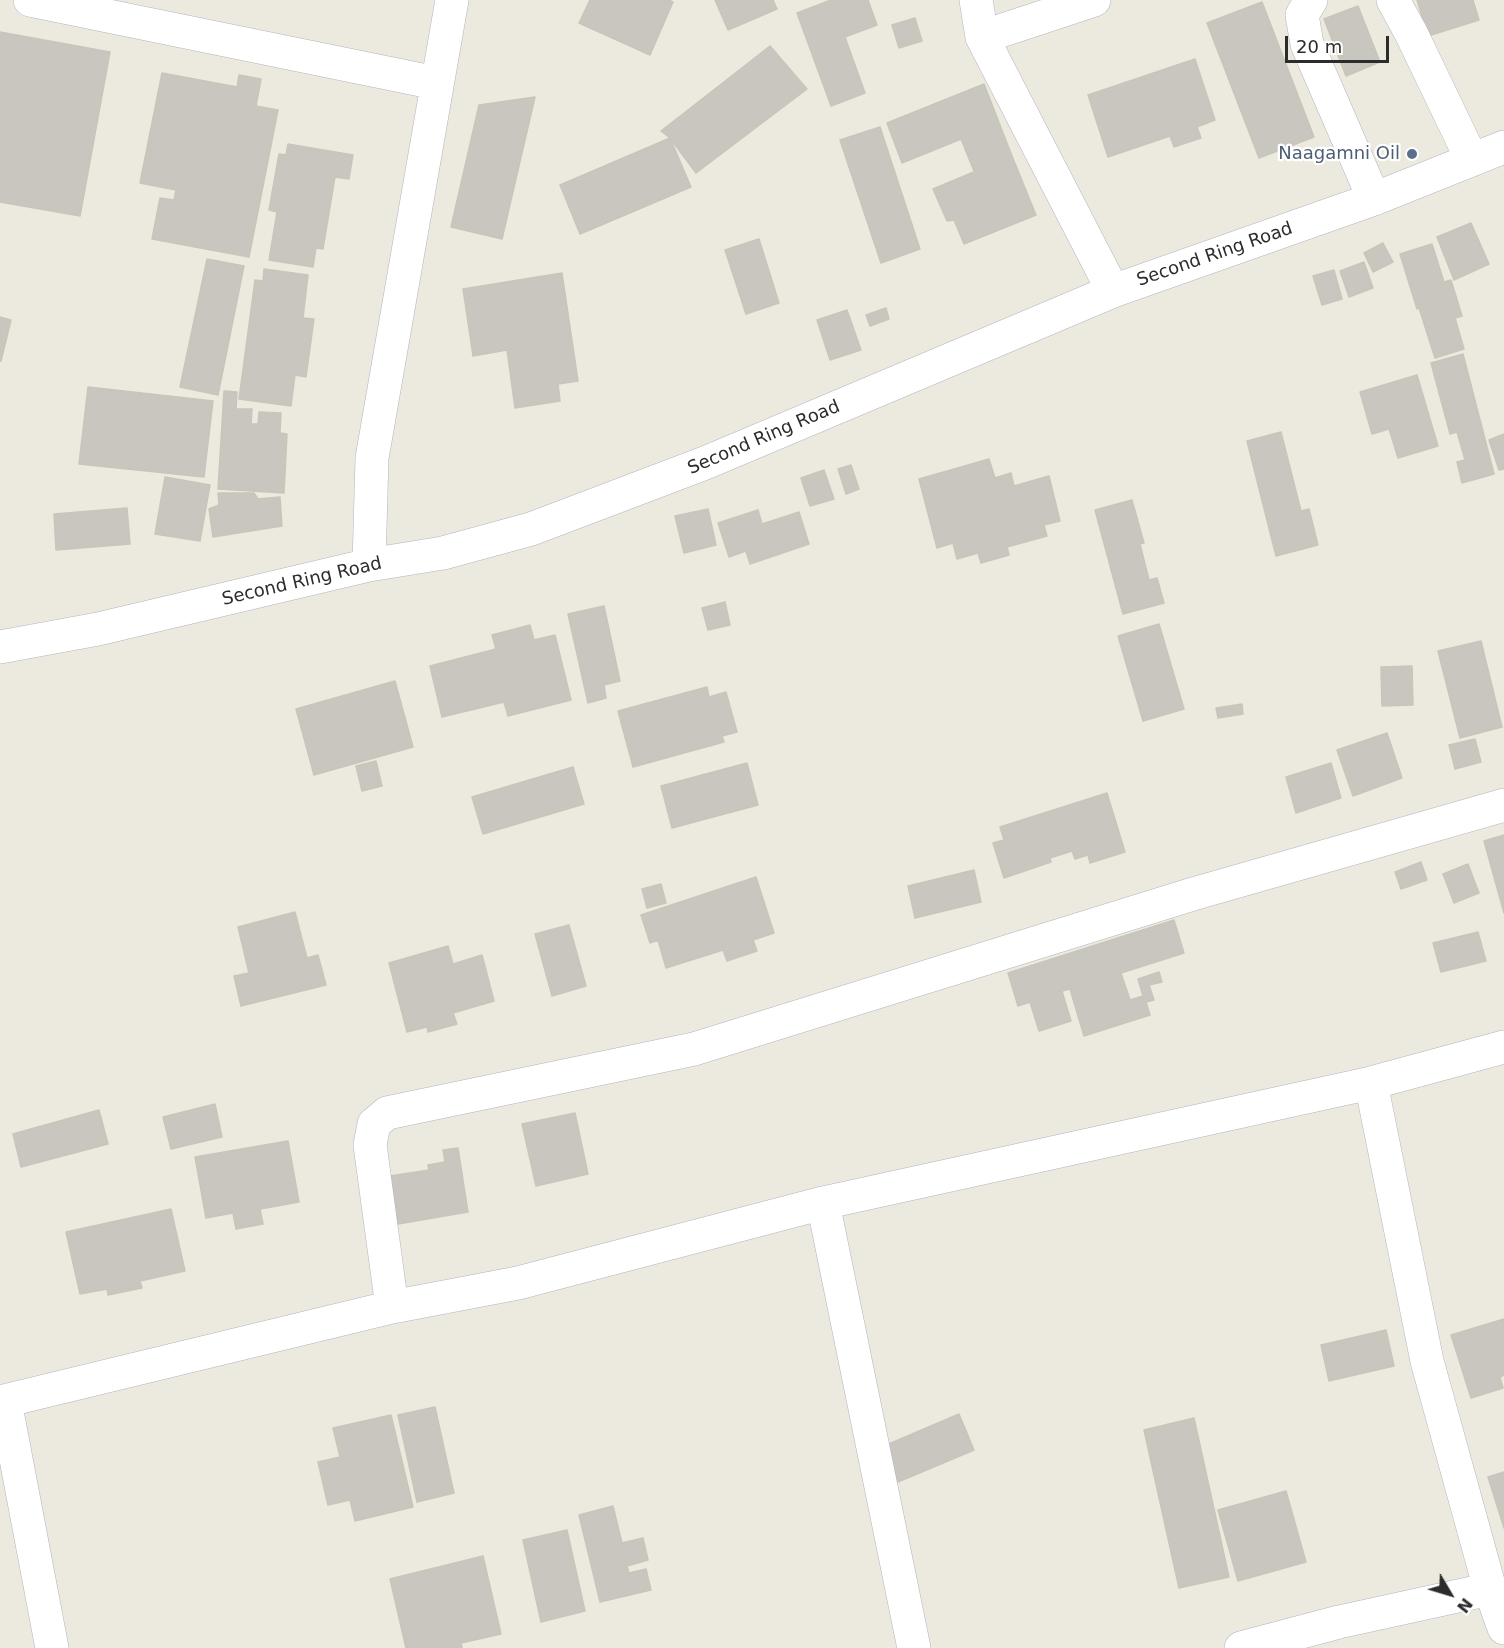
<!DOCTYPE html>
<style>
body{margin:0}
#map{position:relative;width:1504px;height:1648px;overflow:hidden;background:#eceadf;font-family:"DejaVu Sans",sans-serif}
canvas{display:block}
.north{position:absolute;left:1420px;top:1564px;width:60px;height:60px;-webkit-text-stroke:4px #fff;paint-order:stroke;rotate:128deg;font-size:16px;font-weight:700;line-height:24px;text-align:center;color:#2c2c2c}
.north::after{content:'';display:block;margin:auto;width:21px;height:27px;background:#2c2c2c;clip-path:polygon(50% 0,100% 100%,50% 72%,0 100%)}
.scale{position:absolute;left:1285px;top:36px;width:104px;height:27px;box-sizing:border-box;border:3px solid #2c2c2c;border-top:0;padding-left:8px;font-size:18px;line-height:21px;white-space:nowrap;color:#2c2c2c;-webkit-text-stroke:4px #fff;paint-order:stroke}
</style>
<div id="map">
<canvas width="1504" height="1648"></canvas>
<div class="north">N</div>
<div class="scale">20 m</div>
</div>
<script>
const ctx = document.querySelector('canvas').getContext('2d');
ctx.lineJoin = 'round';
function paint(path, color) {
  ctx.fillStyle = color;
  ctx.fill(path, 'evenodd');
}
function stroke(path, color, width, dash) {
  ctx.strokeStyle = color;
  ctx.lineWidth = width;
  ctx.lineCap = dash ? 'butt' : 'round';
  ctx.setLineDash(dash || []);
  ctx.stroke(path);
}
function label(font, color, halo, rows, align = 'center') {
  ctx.font = font + ' "DejaVu Sans",sans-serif';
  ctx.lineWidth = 4.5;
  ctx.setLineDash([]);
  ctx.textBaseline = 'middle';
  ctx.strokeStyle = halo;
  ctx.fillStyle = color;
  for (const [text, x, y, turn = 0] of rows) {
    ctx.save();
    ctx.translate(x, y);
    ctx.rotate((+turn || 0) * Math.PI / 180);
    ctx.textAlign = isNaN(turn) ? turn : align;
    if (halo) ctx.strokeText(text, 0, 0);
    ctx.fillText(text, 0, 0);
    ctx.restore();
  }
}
const building = new Path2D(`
 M590,0H669L673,2L650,55L579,23Z
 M715,0H773L777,9L728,30Z
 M831,0H868L877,25L845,37L865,93L831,106L797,13Z
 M1417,0H1473L1479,20L1428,36Z
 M1262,2L1314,137L1259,158L1207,23Z
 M1358,6L1380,62L1346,76L1324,19Z
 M915,18L922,41L899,48L892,25Z
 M0,32L110,52L80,216L0,202Z
 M770,46L807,89L696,173L670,138L661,131Z
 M1195,59L1215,120L1197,127L1201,138L1174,147L1170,136L1108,157L1088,95Z
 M162,73L237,87L239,75L261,79L256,106L278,110L249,257L152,239L160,198L174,200L176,190L140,183Z
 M984,84L1012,156L974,171L961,139L902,163L887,123Z
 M535,97L502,239L451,227L479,105Z
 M880,127L920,249L881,263L840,140Z
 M670,138L691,187L580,234L560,185Z
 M288,144L353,155L349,179L335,177L323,249L316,248L313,267L269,260L277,212L269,210L279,154L286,155Z
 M1012,156L1036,215L964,244L954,220L947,221L933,189Z
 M1471,223L1489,264L1454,280L1437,237Z
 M759,239L779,303L746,314L725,250Z
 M1383,243L1393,262L1373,272L1364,253Z
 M1432,244L1444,282L1451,280L1462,316L1455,318L1464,349L1435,358L1419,308L1417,309L1400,254Z
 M207,259L244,266L218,395L180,387Z
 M1364,262L1373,288L1349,297L1340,271Z
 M264,269L308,275L303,318L314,319L306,377L295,375L291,406L239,399L255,280L263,281Z
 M1334,270L1342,299L1322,305L1313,276Z
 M562,273L578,381L558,384L560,401L515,408L507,350L473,356L463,289Z
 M886,308L889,319L870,326L866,315Z
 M847,310L861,350L830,360L817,320Z
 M0,317L11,320L1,361H0Z
 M1463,354L1494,474L1462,483L1457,462L1465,460L1457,432L1450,434L1431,363Z
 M1417,375L1438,446L1398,458L1389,429L1372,434L1360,392Z
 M88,387L213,401L204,477L79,464Z
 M224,391L237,392L236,409H252L251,424H258L259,412L281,413L280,433L287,434L284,493L218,489Z
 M1281,432L1301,511L1309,509L1318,545L1276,556L1247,441Z
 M1504,434V469L1499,470L1489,440Z
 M989,459L995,478L1011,473L1014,486L1049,476L1060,521L1044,525L1047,536L1007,547L1009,555L981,563L978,553L957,559L953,543L937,548L919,479Z
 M851,465L859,489L846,494L838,469Z
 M824,470L834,499L810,506L801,478Z
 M165,477L210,485L200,541L155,534Z
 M218,493H254L258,499L280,497L282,526L213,537L209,509L219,505Z
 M1132,500L1144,543L1140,544L1149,580L1157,578L1164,603L1123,614L1095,510Z
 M127,508L130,544L56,550L54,514Z
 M708,509L716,545L684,553L675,516Z
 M758,510L762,524L799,512L809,544L750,564L746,551L729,557L718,523Z
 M725,602L730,625L708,630L702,608Z
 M604,606L620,681L604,685L606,698L588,703L568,614Z
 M1159,624L1184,709L1143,721L1118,636Z
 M530,625L534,640L555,635L571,700L508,716L504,702L442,717L430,666L496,649L492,635Z
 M1481,641L1502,727L1460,738L1438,651Z
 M1412,666L1413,705L1382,706L1381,667Z
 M395,681L413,747L314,775L296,709Z
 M707,687L709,697L726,692L737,732L722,736L724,742L633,767L618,711Z
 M1242,704L1243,714L1218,718L1216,708Z
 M1387,733L1402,778L1353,796L1337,750Z
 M1475,739L1481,762L1455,769L1449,745Z
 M376,761L382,786L362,791L356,766Z
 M747,763L758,805L672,828L661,786Z
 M1331,763L1341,798L1296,813L1286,777Z
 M573,767L584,804L483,834L472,797Z
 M1107,793L1125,852L1090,863L1088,855L1075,859L1072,851L1050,858L1051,862L1004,878L993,843L1004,840L1000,827Z
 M1504,835V913L1484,841Z
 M1421,862L1427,880L1401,889L1395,872Z
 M1468,864L1479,893L1454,903L1443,874Z
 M974,870L981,902L915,918L908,886Z
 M756,877L774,933L753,940L757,951L727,961L723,950L666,968L658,940L650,943L641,915Z
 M661,884L666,903L647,908L642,889Z
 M295,912L307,958L318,955L326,985L241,1006L234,976L249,973L238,927Z
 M1174,920L1184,953L1121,973L1130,1000L1143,996L1138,979L1159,972L1162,982L1149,985L1154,1000L1146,1002L1150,1015L1084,1036L1070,989L1062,991L1071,1021L1039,1031L1030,1002L1018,1006L1008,973Z
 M569,925L586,986L552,996L535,934Z
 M1478,932L1486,961L1441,972L1433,943Z
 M448,946L453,964L482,955L494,1001L453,1013L457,1024L428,1032L427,1027L407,1032L389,963Z
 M215,1104L222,1137L171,1149L163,1117Z
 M99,1110L108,1144L21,1167L13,1134Z
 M575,1113L588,1174L536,1186L522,1124Z
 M288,1141L299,1202L260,1209L263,1224L236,1229L233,1213L206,1218L195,1157Z
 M458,1148L468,1212L398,1224L390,1176L429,1170L428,1165L445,1162L443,1150Z
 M171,1209L185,1271L140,1281L142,1288L108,1295L107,1289L80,1294L66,1232Z
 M1504,1319V1375L1500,1377L1503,1388L1471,1398L1451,1335Z
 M1386,1330L1394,1366L1329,1381L1321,1345Z
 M435,1407L454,1493L417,1502L398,1415Z
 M959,1414L974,1450L898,1482L884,1446Z
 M391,1415L413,1507L355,1521L350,1500L328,1505L318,1462L340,1457L333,1428Z
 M1194,1418L1229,1577L1179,1588L1144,1430Z
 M1504,1472V1528L1488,1477Z
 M1286,1491L1306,1562L1238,1581L1218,1510Z
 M613,1506L622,1543L643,1538L648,1560L627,1566L629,1573L646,1569L651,1590L600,1602L579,1515Z
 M567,1530L585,1611L541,1622L523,1540Z
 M483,1556L501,1634L461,1643L462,1648H406L390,1579Z`);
paint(building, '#c8c6bf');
stroke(building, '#c8c6b9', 1.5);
const minor = new Path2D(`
 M30,0L436,83
 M976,0L982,37L1113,291
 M1311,0L1302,15L1307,44L1374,199
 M1393,0L1411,33L1472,160
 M982,37L1094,0
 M369,565L372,458L452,0
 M0,647L98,629L369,565L443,553L531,529L705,463L1113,291L1374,199L1504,147
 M1371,1083L1427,1361L1490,1589L1504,1628
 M823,1203L914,1648
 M392,1307L370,1145L374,1124L387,1113L694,1049L1193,894L1504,805
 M5,1401L52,1648
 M0,1402L392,1307L518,1283L823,1203L1371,1083L1504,1047
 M1241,1648L1339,1622L1490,1589`);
stroke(minor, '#b4b3be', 34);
stroke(minor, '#fff', 33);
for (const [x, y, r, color] of [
 [1412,154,6,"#5c6f8a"]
]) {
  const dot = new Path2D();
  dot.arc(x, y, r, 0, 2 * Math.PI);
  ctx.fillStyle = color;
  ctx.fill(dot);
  stroke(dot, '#fff', 2);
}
label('18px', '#4e5e75', '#fff', [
 ["Naagamni Oil",1400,154]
], 'right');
label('18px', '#2c2c2c', '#fff', [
 ["Second Ring Road",1215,255,-19],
 ["Second Ring Road",764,438,-23],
 ["Second Ring Road",302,582,-13]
]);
</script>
